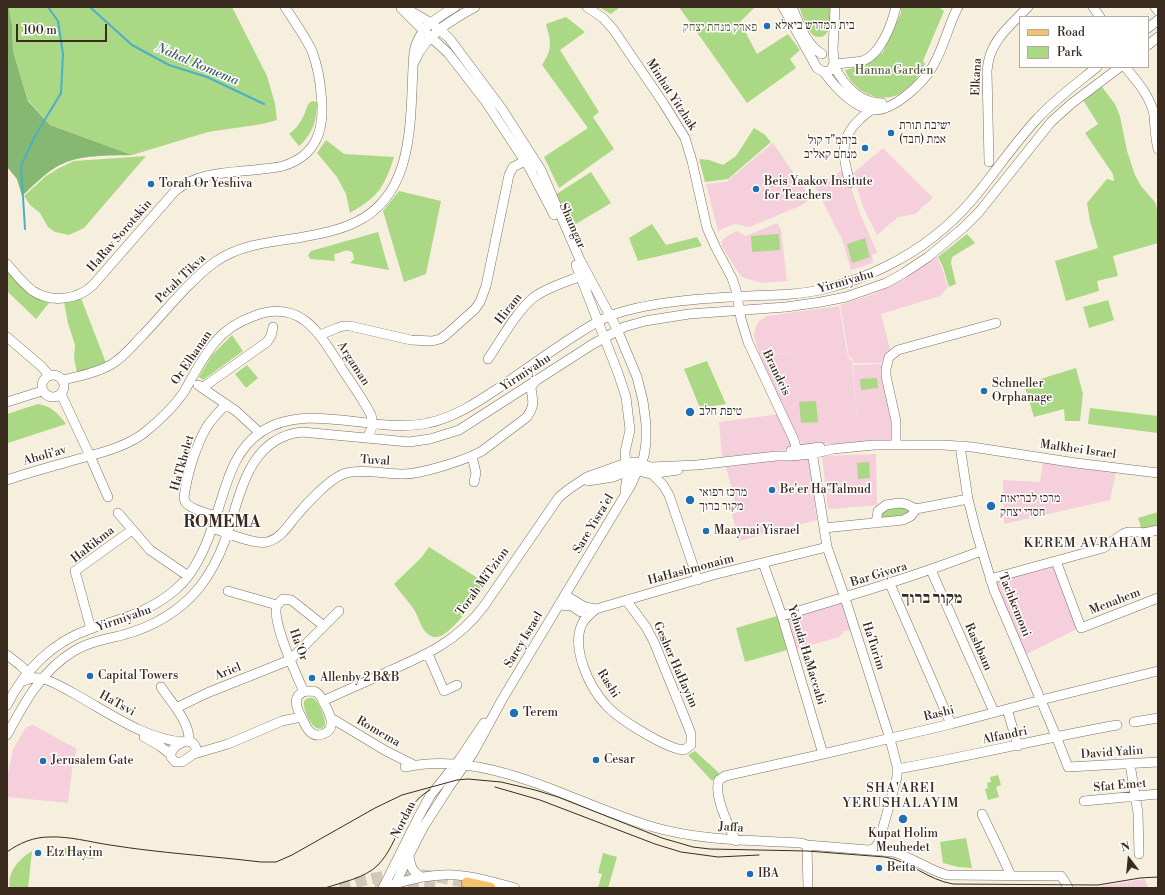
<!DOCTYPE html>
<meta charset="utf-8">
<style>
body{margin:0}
#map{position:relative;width:1165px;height:895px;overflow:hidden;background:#f7efde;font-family:"Libre Bodoni",serif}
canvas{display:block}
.frame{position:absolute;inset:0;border:8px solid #3b2a1e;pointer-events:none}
.legend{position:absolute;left:1019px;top:16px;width:130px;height:52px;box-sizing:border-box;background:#fff;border:1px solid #b1aaa5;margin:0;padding:5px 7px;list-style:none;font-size:12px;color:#3b2a1e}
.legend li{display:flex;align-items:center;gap:8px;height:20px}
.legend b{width:20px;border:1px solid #b1aaa5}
.north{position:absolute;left:1109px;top:839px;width:40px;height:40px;-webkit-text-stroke:3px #fff;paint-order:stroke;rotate:344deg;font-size:11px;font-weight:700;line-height:16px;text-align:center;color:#3b2a1e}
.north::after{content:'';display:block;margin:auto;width:14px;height:18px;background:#3b2a1e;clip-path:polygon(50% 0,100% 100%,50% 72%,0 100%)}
.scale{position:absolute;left:16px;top:24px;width:91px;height:18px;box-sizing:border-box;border:2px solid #3b2a1e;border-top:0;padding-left:5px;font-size:12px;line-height:14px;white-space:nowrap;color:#3b2a1e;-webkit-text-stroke:3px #fff;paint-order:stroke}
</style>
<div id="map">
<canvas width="1165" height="895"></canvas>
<div class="frame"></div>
<ul class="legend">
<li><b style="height:5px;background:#f3c26a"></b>Road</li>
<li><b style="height:11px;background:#aad885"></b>Park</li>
</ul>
<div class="north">N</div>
<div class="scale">100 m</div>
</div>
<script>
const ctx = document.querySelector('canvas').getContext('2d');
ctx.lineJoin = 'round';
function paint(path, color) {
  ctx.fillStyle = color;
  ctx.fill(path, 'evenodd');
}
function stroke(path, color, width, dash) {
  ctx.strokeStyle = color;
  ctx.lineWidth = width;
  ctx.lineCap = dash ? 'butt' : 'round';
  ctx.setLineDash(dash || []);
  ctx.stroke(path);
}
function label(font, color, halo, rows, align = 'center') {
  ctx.font = font + ' "Libre Bodoni","Frank Ruhl Libre",serif';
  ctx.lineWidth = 3;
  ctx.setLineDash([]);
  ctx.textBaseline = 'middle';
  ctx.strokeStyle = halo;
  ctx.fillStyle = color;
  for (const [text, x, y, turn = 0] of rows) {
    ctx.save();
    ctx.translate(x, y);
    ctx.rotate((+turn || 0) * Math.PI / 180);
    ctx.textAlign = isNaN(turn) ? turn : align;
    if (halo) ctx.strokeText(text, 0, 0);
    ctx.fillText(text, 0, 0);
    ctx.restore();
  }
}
paint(new Path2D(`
 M773,143L808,194V201L802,205L750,227L734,224L718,231L706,184L726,182Z
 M883,148L933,198L915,214L898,217L877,235L864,209L852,174Z
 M844,169L861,216L877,252L872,255L873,263L851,270L842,239L815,187Z
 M777,223L781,230L787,281L761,283L742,277L736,269L722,246V241L727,236L737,231L746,236Z
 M937,257L942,268L948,287L940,296L881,314L890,349L886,353L881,363H853V359L849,357L840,305L874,294L903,280Z
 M839,306L847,352L849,359L852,360L859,442L803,446L770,382L759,355L800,353L759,354L754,336L755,330L758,322L767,316Z
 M881,364L886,385L894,436L891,440L859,442L853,365Z
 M780,414L791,444L790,448L785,450L722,457L719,422Z
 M876,454L877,505L828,509L822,456Z
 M808,457L817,520L739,541L732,514L738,512L726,467Z
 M1043,463L1116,472L1110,500L1004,524L1003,480L1040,482Z
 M1055,562L1079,628L1025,655L993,580Z
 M842,602L851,630L844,631L839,637L797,649L787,618Z
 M33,725L77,749L73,762L68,803L7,797V778L13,749L26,727Z
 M1145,879L1148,888H1103L1102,886Z`), '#f5cfdb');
paint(new Path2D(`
 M9,7H232L267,76L275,104L277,120L262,124L208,132L132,155L50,125L28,100L13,51L12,26Z
 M599,7H620L611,14Z
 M679,7H755L740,22L757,54L788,34L800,50L790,59L796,68L747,103Z
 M799,7H831C830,17 833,35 820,37C816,37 813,36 811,33C805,27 803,15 799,7Z
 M901,7H939L944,11L923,61L925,64C920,74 914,84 904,91C883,107 853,92 845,70L862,66L874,59L883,52L901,13Z
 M566,17L585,32L560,50L599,112L593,117L614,149L559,188L544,157L588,128L542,65C553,48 551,43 546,24Z
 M1102,87L1115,104L1120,116L1127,151L1135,175L1141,186L1155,202L1158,213V243L1113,256L1118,276L1097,281L1099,291L1066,301L1055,261L1098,248L1090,221L1087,203L1107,179L1114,181L1113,174L1085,133L1098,124L1083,100Z
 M312,101L317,102C317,120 313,134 299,146L289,134C296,129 300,123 304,115C307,109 306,105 312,101Z
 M754,128L764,134L771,142L728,179L705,182L699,159L709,160L723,165L736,156Z
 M326,140L344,154L394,157C384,188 378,197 350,213L346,194L337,177L317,153Z
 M146,156L84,228L69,235L55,232L48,227L40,213L30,205L24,196L46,176L59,168L74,161Z
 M591,172L611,203L571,227L555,195Z
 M399,191L441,201L426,274L404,282L383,211Z
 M652,224L666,245L697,237L702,246L638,261L629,238Z
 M378,232L389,270L350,263L354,259L353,253C345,247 342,254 334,254L335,261L310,259L308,255L311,251Z
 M779,234L780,250L752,252L751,236Z
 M967,234L975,243L952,257L951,263L956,284L949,287L943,267L938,257Z
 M865,238L870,257L852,263L847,244Z
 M7,271L36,298L49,303L36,319L7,291Z
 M81,298L106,363L77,373L74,358L75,345L68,323L64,302Z
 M1108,300L1114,320L1089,328L1083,307Z
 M232,335L243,351L203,380L199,377L212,355Z
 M707,361L726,404L700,408L684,369Z
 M247,365L258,378L246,388L235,374Z
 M1076,368L1083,394L1080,421H1065L1064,409L1034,417L1024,384Z
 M877,378L878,388L861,390L860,379Z
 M816,401L818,422L801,423L799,402Z
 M38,404C51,406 59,414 66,424L8,443L7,414Z
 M1090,408L1158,416V433L1088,424Z
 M869,462L870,478L858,479L857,463Z
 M902,507L910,509L909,513L904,516L881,518L880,514L884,510Z
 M1158,512V525L1142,530L1138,518Z
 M429,547L487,584C478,596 451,636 437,637C432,638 427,634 424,630C419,623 418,615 413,608C407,600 400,592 394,584L421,558Z
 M777,616L787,650L745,662L736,628Z
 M308,698C311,698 312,697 314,699C319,702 326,719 325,725C315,739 302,709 304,701Z
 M695,751L719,773L712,781L688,755Z
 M998,775L1001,785L996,787L999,797L988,800L985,789L988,788L987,783L991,782L990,777Z
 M966,838L972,868L958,867L943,863L940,842Z
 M64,848L95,852L94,859L63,856Z
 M32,851L28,888H10C7,872 19,859 32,851Z
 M603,853L617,857L608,888H598L602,874L598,873Z`), '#aad885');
paint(new Path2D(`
 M7,7H9L12,26L13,51L28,101L50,125L132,155C107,156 81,154 58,166C45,173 33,186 22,196L17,179L7,167Z`), '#87b872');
stroke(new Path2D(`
 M90,7L132,45L169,65L207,77L264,104
 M25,229L21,166L35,136L61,93L63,54L58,21L48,7`), '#4ab0c9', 2);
stroke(new Path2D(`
 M340,888C358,882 377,876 397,875C421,873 444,878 467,883
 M375,888L407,884H440`), '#d1c8b8', 11, [11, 5.5]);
const minor = new Path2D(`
 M587,7L603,18L613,29L664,104L685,138L692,161L707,228L715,246L732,278L736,290L741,319L748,342L794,440C796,446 798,453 791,456
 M783,7L817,68L824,72L831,70L834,63L833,49L835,7
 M792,7C799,23 806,45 822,54
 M1093,7L1100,17
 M1155,7L1158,11
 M401,8L423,30L448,53L486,102L530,169L554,215
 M1148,28L1158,20
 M1148,45L1158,37
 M415,61C424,36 453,19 475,7
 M834,65C843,62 853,63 862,61C880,56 892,24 896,7
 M834,66C844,85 860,103 882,103
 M1125,67C1136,80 1151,97 1154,115C1155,127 1155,138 1158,149
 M824,72C835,87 850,104 868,109C890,116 923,83 933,66C944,47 948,26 958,7
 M989,162L987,71C989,41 1009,27 1028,7
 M850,183C843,158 838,140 859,120C865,114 872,110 878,103
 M7,264C15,273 23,284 33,291C51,303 78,300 93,285L175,191C199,171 232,173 262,169C269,168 276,168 283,166C319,155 325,126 321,93C320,78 317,65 312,51C305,36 294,21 285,7
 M576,265L618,373L626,397L630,430L625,452L627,479L625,490
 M320,335L337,328L343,326H350L411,340L432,341L440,339L446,335L475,309L480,302L486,286L509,175L513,167L525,161
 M7,337L41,366L49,375
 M488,359C501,340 516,312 533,298C545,288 566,282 581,276
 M42 386a11 11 0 1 1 22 0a11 11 0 1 1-22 0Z
 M63,380C79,376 97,373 112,364C124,357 133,345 143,335C165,312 189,281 215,262C239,245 269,242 298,238C318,234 338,231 356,222C419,192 409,110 414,52C418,29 436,18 455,7
 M198,385L236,411L260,433
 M202,388L267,342L271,336L273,327
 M61,394L90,456L108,497
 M7,402L42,391
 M896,445V421L886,376V369L889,357L898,350L996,323
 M960,446L968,499L976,531L994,590L1056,736L1068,767L1158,762
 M815,450L812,453L813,458L827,547L845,598L890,739L897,766V777L879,842L875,848L870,850
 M791,451L820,447
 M472,456L476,473L474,482
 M652,474L663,485L669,495L698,580
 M7,480C33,471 61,464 89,456C108,451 128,445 144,433C159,421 173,408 184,392C194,374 203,356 216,341C226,329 240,321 254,316C301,298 320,334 342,369C352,384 363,399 371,415C374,424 372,430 367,437
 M588,481L613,477L633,469L650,474L678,470
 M118,513L150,550L188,576
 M217,515C211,516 190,508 186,503C184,501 185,500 184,497C187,475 196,444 208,425C213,418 220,411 226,404
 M876,523L878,511L886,505L899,503L906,504L916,509L968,499
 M212,528C225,532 255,545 267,542C282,538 289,524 298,514C307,503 328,481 341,475C355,468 386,474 404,474C421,474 458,462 474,455L482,451L527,417C535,405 533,402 531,388L532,385L535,382
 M824,528L903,520L911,516L916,509
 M1056,561L1081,628L1158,598
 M763,563L782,616L823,754
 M931,570L994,712
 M990,579L1103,548L1123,534L1128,532H1138L1144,533L1158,530
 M890,584L951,724
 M228,591L277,605
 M565,595L585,607L596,609L713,575L827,547
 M277,605C271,621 296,674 304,692
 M277,605L283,599L291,600L295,603L324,626
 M559,605L572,606L581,612
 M596,609C591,613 585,618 582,624C571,648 589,687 606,705C618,719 667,749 684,750L691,745V734L688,726L654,642L646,627L626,600
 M782,616C849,596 916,576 981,551
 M91,629L75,571L132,530
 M428,654L444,691L457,685
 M7,655L20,665L31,676
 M21,682C27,679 34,677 41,678C55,682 68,690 80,697C112,715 146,739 183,742
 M161,687C171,702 190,722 189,741
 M307,691C311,691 314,691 316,692C321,695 323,701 325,705C330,714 337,729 323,734C311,739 306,727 302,718C296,707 291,695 307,691Z
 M323,701C344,691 366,682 387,672C426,655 458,641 484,606L559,497L569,489L587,477L629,462H636L651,467L697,465L776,456H791L812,454L833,449L874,445H943L972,447L1076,463L1158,473
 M7,705C24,671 52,642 90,629C122,618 148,613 175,590C197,572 209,539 217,513C227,483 233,451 261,432C308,400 376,435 428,423C457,417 482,399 506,383C530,366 554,349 579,333C590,326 602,318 615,314C654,301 708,298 749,296C774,295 799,295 824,289C845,284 867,276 887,266C919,250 949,227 972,200C994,174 1013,145 1036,120C1054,100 1076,84 1097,67
 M176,708L207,693L290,660L339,611
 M1007,709L1018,746
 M331,718L386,751L414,765
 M1134,722L1158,718
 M7,735C24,703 42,670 74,651C89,642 106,639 123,635C152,627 179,612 199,588C209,575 218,559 224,543C240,501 245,438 302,432L409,442L430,439L459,430L593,344L624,327L645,321L689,314L786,307L821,302L846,297L886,283L904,273L928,257L963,228L979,212L1051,122L1071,104L1120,67
 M144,737L160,746L170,754
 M186,741C193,741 198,746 195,753L182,762H175L171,757C170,748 178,744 186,741Z
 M194,754L228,744L282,721L301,717
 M1130,764L1138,813L1139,854
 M405,767C492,749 573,804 653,827C702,841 751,840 801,843L807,845L893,852C912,857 928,870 947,875L1061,876L1065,882L1068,888
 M897,769C971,756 1044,738 1117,725
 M1084,801L1158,794
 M982,814L1003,858L1011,876
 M736,841C729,828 713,794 719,780L725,776L823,754L951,724L1041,700L1158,671
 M807,845L808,888
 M409,854C409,864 412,872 421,877
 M391,885C442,869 465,873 515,888
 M383,888L418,818L430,796L459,760L484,723
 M394,888L406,861L424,826L449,787L473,753L503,698L631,485L644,456L646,442V424L643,401L637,377L616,327L580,260L541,170L502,109L449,38L431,23L404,7`);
const major = new Path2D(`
 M467,883L490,888`);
stroke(minor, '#7d6f61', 10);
stroke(major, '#7d6f61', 12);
stroke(minor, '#fff', 9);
stroke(major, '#f3c26a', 11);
stroke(new Path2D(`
 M495,787L540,800L655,844L681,852L718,857L759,855
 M7,852C19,843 34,837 49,837C69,836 90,842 110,845C160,853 211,856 261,862H276L292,855L375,808L402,795L457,780L468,779L501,782L535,790L558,797L662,838L693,847L710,849L807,851L885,857C910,861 928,880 953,884L1098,885L1140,878L1158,877
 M325,888C343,882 365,878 378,865C400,842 401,806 430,790`), '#3b2a1e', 1);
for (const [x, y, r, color] of [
 [767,26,4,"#1f6fb2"],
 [891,133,4,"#1f6fb2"],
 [865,148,4,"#1f6fb2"],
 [151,184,4,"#1f6fb2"],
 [756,189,4,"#1f6fb2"],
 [984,391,4,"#1f6fb2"],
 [690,412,5,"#1f6fb2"],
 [772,490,4,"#1f6fb2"],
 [690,500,5,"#1f6fb2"],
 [991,506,5,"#1f6fb2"],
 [706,531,4,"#1f6fb2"],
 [90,676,4,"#1f6fb2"],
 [312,678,4,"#1f6fb2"],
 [514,713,5,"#1f6fb2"],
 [596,760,4,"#1f6fb2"],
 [43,761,4,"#1f6fb2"],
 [903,819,5,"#1f6fb2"],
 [38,853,4,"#1f6fb2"],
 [879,868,4,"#1f6fb2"],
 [750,874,4,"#1f6fb2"]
]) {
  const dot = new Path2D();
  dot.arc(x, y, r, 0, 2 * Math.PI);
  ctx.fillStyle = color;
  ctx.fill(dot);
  stroke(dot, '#fff', 1.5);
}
label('12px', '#3b2a1e', '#fff', [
 ["בית המדרש ביאלא",775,26],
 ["ישיבת תורת",899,126],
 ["אמת (חבד)",899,140],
 ["ביהמ\"ד קול",857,141,"right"],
 ["מנחם קאליב",857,155,"right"],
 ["Beis Yaakov Insitute",764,182],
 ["for Teachers",764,196],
 ["Torah Or Yeshiva",159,184],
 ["Schneller",992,384],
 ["Orphanage",992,398],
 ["טיפת חלב",699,412],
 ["Be'er Ha'Talmud",780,490],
 ["מרכז רפואי",699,493],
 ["מקור ברוך",699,507],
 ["מרכז לבריאות",1000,499],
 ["חסדי יצחק",1000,513],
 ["Maaynai Yisrael",714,531],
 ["Capital Towers",98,676],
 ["Allenby 2 B&B",320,678],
 ["Terem",523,713],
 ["Cesar",604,760],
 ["Jerusalem Gate",51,761],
 ["Kupat Holim",903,834,"center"],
 ["Meuhedet",903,848,"center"],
 ["Etz Hayim",46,853],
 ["Beita",887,868],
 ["IBA",758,874]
], 'left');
label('12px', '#5c5e3d', '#fff', [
 ["פארק מנחת יצחק",720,28],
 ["Hanna Garden",894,71]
]);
label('12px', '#3b2a1e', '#fff', [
 ["Elkana",977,77,-87],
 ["Minhat Yitzhak",671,95,57],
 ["Shamgar",572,226,66],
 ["HaRav Sorotskin",120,236,-49],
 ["Petah Tikva",181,279,-44],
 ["Yirmiyahu",846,282,-16],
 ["Hiram",509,309,-52],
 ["Or Elhanan",192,358,-56],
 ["Argaman",353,364,57],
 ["Yirmiyahu",526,373,-33],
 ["Brandeis",776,373,64],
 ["Malkhei Israel",1078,450,8],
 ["Aholi'av",45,456,-16],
 ["Tuval",375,461,3],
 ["HaTkhelet",183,463,-74],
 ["Sare Yisra'el",594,524,-59],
 ["HaRikma",93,545,-38],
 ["HaHashmonaim",691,570,-15],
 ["Bar Giyora",879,575,-17],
 ["Torah MiTzion",483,582,-54],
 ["Menahem",1115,602,-21],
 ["Tachkemoni",1014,605,68],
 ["Yirmiyahu",124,619,-19],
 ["Sarey Israel",524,640,-59],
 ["Ha'Or",298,645,70],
 ["HaTurim",873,646,72],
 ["Rashbam",978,647,66],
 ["Yehuda HaMaccabi",806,655,73],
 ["Gesher HaHayim",675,665,66],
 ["Ariel",228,672,-22],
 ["Rashi",608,684,58],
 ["HaTsvi",117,704,29],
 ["Rashi",939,714,-14],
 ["Romema",378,732,30],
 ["Alfandri",1005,736,-12],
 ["David Yalin",1112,753,-4],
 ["Sfat Emet",1120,786,-5],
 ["Nordau",404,820,-63],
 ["Jaffa",731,828,4]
]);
label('italic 13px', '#416062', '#fff', [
 ["Nahal Romema",197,65,23]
]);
ctx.letterSpacing = '1px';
label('13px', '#3b2a1e', '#fff', [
 ["KEREM AVRAHAM",1088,544],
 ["SHA'AREI",901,789],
 ["YERUSHALAYIM",901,804]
]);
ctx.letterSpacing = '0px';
label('bold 16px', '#3b2a1e', '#fff', [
 ["ROMEMA",222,523],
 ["מקור ברוך",932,599]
]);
</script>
